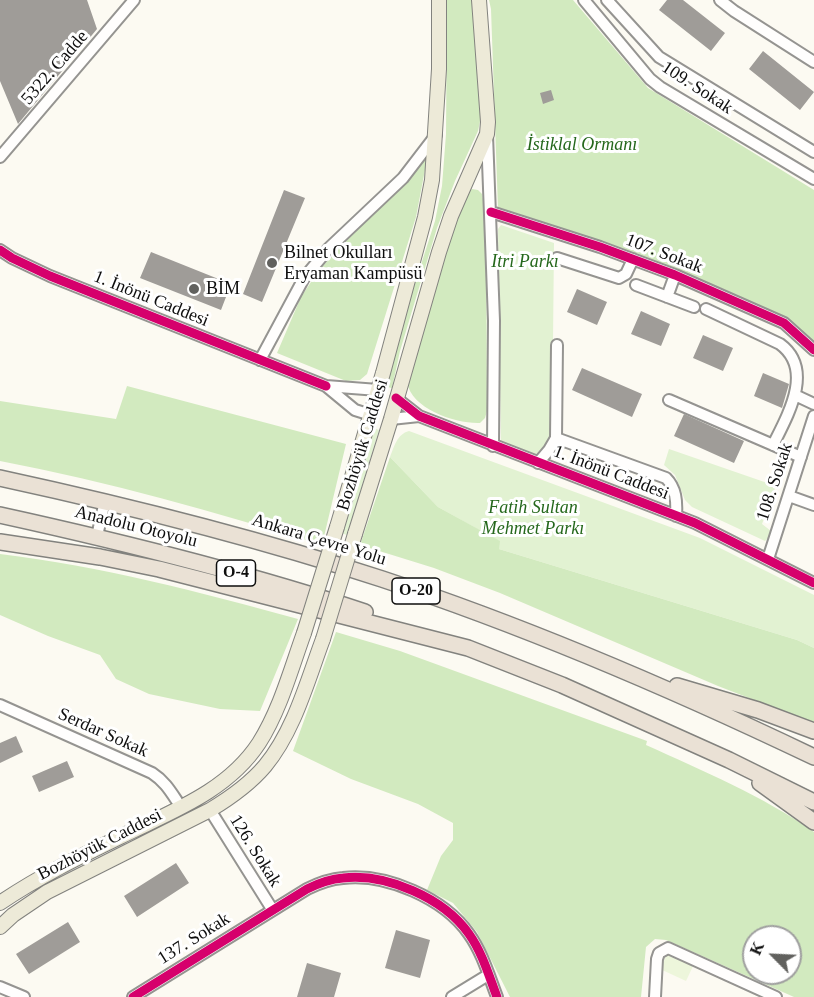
<!DOCTYPE html>
<meta charset="utf-8">
<style>
body{margin:0}
#map{position:relative;width:814px;height:997px;overflow:hidden;background:#fcfaf2;font-family:Georgia,serif}
canvas{display:block}
.north{position:absolute;left:742px;top:925px;width:60px;height:60px;box-sizing:border-box;background:#fff;border:2px solid #9f9f9f;border-radius:50%;rotate:294deg;font-size:16px;font-weight:700;line-height:24px;text-align:center;color:#0e0e0e}
.north::after{content:'';display:block;margin:auto;width:21px;height:27px;background:#61615e;clip-path:polygon(50% 0,100% 100%,50% 72%,0 100%)}
</style>
<div id="map">
<canvas width="814" height="997"></canvas>
<div class="north">K</div>
</div>
<script>
const ctx = document.querySelector('canvas').getContext('2d');
ctx.lineJoin = 'round';
function paint(path, color) {
  ctx.fillStyle = color;
  ctx.fill(path, 'evenodd');
}
function stroke(path, color, width, dash) {
  ctx.strokeStyle = color;
  ctx.lineWidth = width;
  ctx.lineCap = dash ? 'butt' : 'round';
  ctx.setLineDash(dash || []);
  ctx.stroke(path);
}
function label(font, color, halo, rows, align = 'center') {
  ctx.font = font + ' Georgia,serif';
  ctx.lineWidth = 6;
  ctx.setLineDash([]);
  ctx.textBaseline = 'middle';
  ctx.strokeStyle = halo;
  ctx.fillStyle = color;
  for (const [text, x, y, turn = 0] of rows) {
    ctx.save();
    ctx.translate(x, y);
    ctx.rotate((+turn || 0) * Math.PI / 180);
    ctx.textAlign = isNaN(turn) ? turn : align;
    if (halo) ctx.strokeText(text, 0, 0);
    ctx.fillText(text, 0, 0);
    ctx.restore();
  }
}
paint(new Path2D(`
 M501,225L554,243L552,441L536,455L501,443L498,229Z
 M371,427L379,430L347,535L341,533Z
 M409,431L700,538L814,595V648L797,640L499,549V541L438,507L390,457C394,447 397,434 409,431Z
 M669,449L776,486L762,524L771,531L770,536L765,541L692,507L685,500L675,475L664,465Z`), '#e2f2d2');
paint(new Path2D(`
 M447,0H472L482,112L478,131L455,181L437,228L400,351L392,388L382,386L435,221L442,186L446,134Z
 M489,0H573L648,88L814,190V345L785,320L634,254L498,209L491,9Z
 M428,154L416,217L367,374L360,380L346,381L277,353L301,297L319,270Z
 M472,189L478,190L482,194L486,217L487,411L485,418L480,423C456,424 411,409 407,382L445,245L468,192Z
 M127,386L346,444L322,545C216,512 109,482 0,461V401L116,419Z
 M390,457L438,507L500,541L499,549L797,640L814,648V723L718,686L500,593L434,568L360,545Z
 M0,554C101,566 200,592 298,619L260,711L220,709L149,694L116,679L100,655L48,636L0,615Z
 M336,632L400,651L647,741L646,745C703,771 763,796 814,832V997H794L666,940L655,939L646,947L641,997H510L477,932L453,903L427,890L441,856L453,840V823L418,804L351,779L293,751ZM754,937H790V973H754Z`), '#d2eabf');
paint(new Path2D(`
 M668,952L694,964L686,981L660,969Z`), '#edf6db');
paint(new Path2D(`
 M0,0H87L97,29L18,124L0,81Z
 M667,0H683L725,33L711,51L659,10Z
 M763,51L814,92L800,110L749,69Z
 M551,90L554,100L543,104L540,93Z
 M284,190L305,198L262,302L243,294Z
 M151,252L231,284L221,310L140,278Z
 M577,289L607,302L597,325L567,312Z
 M641,311L670,324L661,346L631,334Z
 M703,335L733,348L723,371L693,358Z
 M582,368L642,394L632,417L572,390Z
 M763,373L789,384L782,408L754,396Z
 M684,414L744,441L734,463L674,436Z
 M16,736L23,752L0,763V743Z
 M67,761L74,777L39,792L32,776Z
 M176,863L189,883L137,917L124,896Z
 M68,922L80,942L29,974L16,954Z
 M396,930L430,940L420,978L385,968Z
 M307,963L341,973L334,997H297Z`), '#9f9c98');
const minor = new Path2D(`
 M584,0L650,79L660,87L814,179
 M607,0L659,57L814,152
 M720,0L734,11L814,62
 M487,135L494,321L493,446
 M0,157L134,0
 M491,212L600,247L675,275L784,323L814,350
 M0,250L12,258L50,276L326,386
 M557,258L619,278L626,274L633,259
 M636,285L694,307
 M667,297L675,275
 M706,309L780,344C814,369 789,413 773,445
 M260,360L304,278L329,248L403,178L436,135
 M797,396L814,404
 M396,398L419,416L695,523L814,583
 M669,400L801,457
 M371,415L355,410L326,386L378,390
 M391,419L419,416
 M556,438L666,478C676,488 677,501 676,516
 M538,463L549,450L556,438L557,345
 M789,496L814,505
 M97,536L105,501
 M768,559L814,416
 M0,705L152,773C166,782 172,794 181,807
 M210,810L272,909
 M0,987L24,997
 M133,997L307,889C319,883 330,879 343,878C386,873 444,898 469,934C482,952 489,976 497,997
 M452,997L488,975
 M655,997L657,959L659,953L668,948L776,997`);
const major = new Path2D(`
 M337,527L383,373L425,217L432,180L439,69V0
 M355,534L391,419L439,252L451,216L487,134L488,122L479,0
 M0,903C38,877 79,857 120,837C170,812 227,792 259,743C280,710 291,669 304,633
 M0,927L13,915L47,892L210,810C230,798 249,785 265,766C294,731 307,682 323,639`);
const highway = new Path2D(`
 M0,478C129,506 257,538 382,579C530,628 674,690 814,757
 M0,515C123,542 245,572 365,612
 M0,542L100,557L159,569L468,648L562,685L729,760L814,802
 M677,686L758,710L814,731
 M760,783L814,822`);
stroke(minor, '#959491', 14);
stroke(major, '#82827e', 16);
stroke(highway, '#82827e', 18);
stroke(minor, '#fffefd', 10);
stroke(major, '#edead8', 14);
stroke(highway, '#eae1d5', 15);
const majorBridge = new Path2D(`
 M304,633L337,527
 M323,639L355,534`);
stroke(majorBridge, '#82827e', 16, []);
stroke(majorBridge, '#edead8', 14);
stroke(new Path2D(`
 M491,212L600,247L675,275L784,323L814,350
 M0,250L12,258L50,276L326,386
 M396,398L419,416L695,523L814,583
 M133,997L307,889C319,883 330,879 343,878C386,873 444,898 469,934C482,952 489,976 497,997`), '#d6006c', 9);
for (const [x, y, r, color] of [
 [272,263,6,"#61615e"],
 [194,289,6,"#61615e"]
]) {
  const dot = new Path2D();
  dot.arc(x, y, r, 0, 2 * Math.PI);
  ctx.fillStyle = color;
  ctx.fill(dot);
  stroke(dot, '#fff', 2);
}
for (const [x, y, w] of [
 [236,573,39],
 [416,591,48]
]) {
  const box = new Path2D();
  box.roundRect(x - w / 2, y - 13, w, 26, 4.5);
  ctx.fillStyle = '#fff';
  ctx.fill(box);
  stroke(box, '#0e0e0e', 1.5);
}
label('bold 16px', '#0e0e0e', null, [
 ["O-4",236,573],
 ["O-20",416,591]
]);
label('18px', '#0e0e0e', '#fff', [
 ["5322. Cadde",55,68,-49],
 ["109. Sokak",697,88,33],
 ["107. Sokak",664,254,21],
 ["1. İnönü Caddesi",151,299,22],
 ["Bozhöyük Caddesi",363,445,-73],
 ["1. İnönü Caddesi",611,473,21],
 ["108. Sokak",775,482,-72],
 ["Anadolu Otoyolu",136,527,14],
 ["Ankara Çevre Yolu",319,540,17],
 ["Serdar Sokak",103,733,24],
 ["Bozhöyük Caddesi",100,845,-27],
 ["126. Sokak",255,851,58],
 ["137. Sokak",194,939,-32]
]);
label('italic 18px', '#25681c', '#fff', [
 ["İstiklal Ormanı",582,145],
 ["Itri Parkı",525,262],
 ["Fatih Sultan",533,508],
 ["Mehmet Parkı",533,529]
]);
label('18px', '#0e0e0e', '#fff', [
 ["Bilnet Okulları",284,253],
 ["Eryaman Kampüsü",284,274],
 ["BİM",206,289]
], 'left');
</script>
